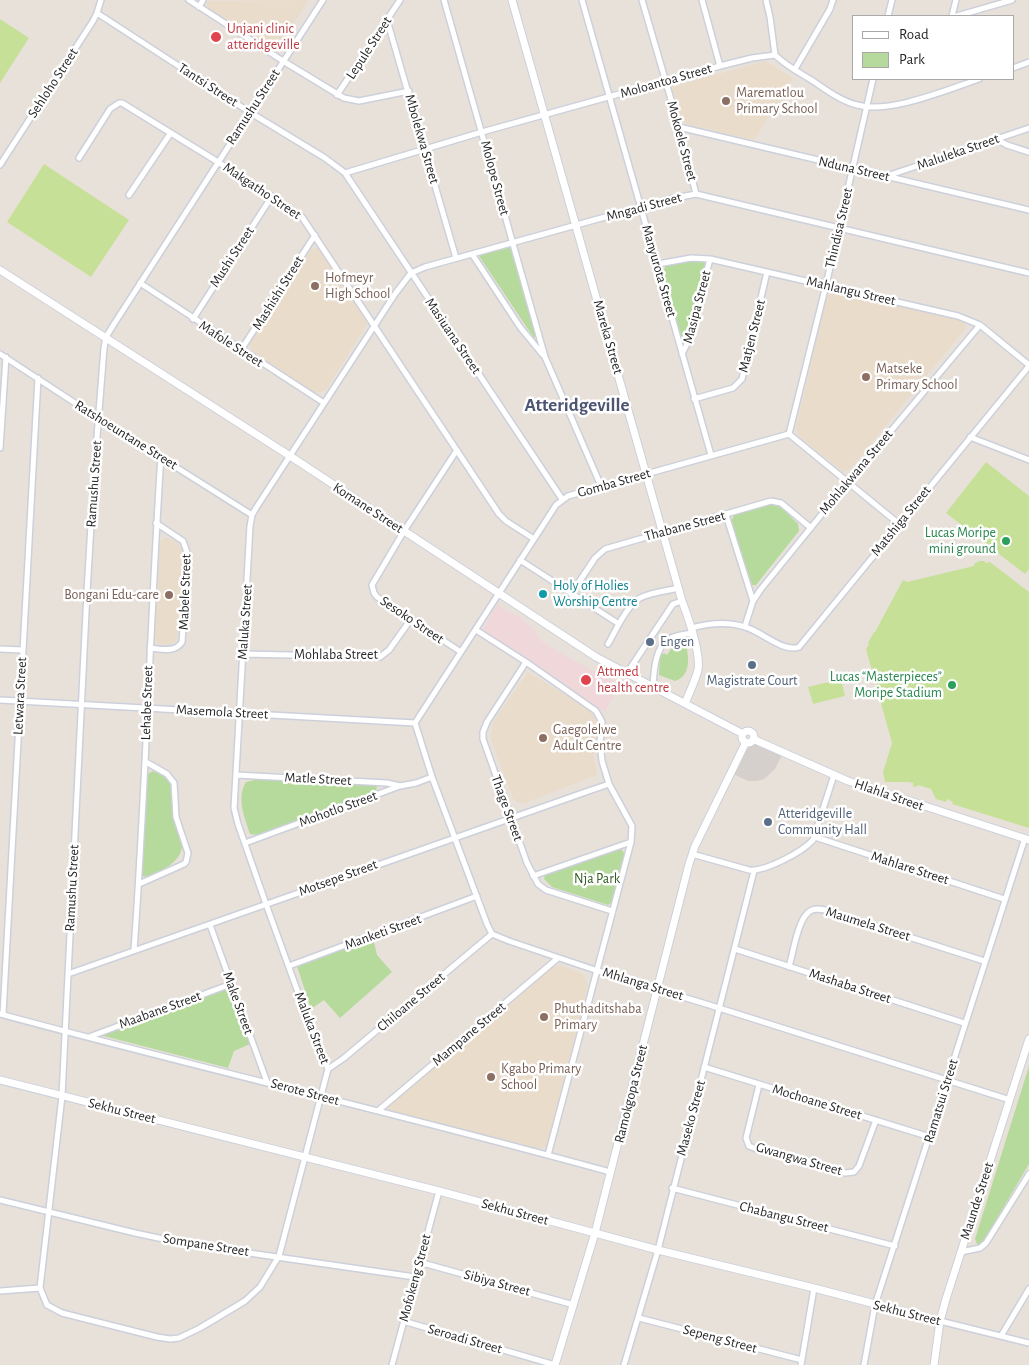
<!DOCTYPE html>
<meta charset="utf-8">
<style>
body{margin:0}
#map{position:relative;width:1029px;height:1365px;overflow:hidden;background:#e8e1da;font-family:"Alegreya Sans",sans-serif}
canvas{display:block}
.legend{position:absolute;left:852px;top:15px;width:162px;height:65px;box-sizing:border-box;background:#fff;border:1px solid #a9a9a9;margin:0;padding:6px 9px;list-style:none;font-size:15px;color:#272727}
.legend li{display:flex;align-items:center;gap:10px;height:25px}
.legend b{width:25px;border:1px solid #a9a9a9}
</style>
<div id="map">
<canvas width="1029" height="1365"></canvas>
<ul class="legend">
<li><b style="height:6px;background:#fff"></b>Road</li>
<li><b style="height:14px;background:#b5da9b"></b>Park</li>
</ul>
</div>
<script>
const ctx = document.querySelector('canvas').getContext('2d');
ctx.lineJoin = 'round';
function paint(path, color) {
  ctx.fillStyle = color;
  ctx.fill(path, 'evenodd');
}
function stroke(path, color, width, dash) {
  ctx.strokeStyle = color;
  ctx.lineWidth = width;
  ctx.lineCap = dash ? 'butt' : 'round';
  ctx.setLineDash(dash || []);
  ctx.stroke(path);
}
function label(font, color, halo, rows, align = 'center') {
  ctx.font = font + ' "Alegreya Sans",sans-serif';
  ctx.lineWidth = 5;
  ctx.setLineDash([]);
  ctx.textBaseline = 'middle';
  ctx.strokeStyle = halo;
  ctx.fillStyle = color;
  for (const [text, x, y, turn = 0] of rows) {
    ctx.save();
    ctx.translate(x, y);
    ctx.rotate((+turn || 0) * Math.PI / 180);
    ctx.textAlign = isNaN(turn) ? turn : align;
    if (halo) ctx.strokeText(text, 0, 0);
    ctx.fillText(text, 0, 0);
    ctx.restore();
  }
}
paint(new Path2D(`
 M309,0L277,48L270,49L208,9L206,1Z
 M765,61L793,78L754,140L686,124L678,116L672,87Z
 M312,248H318L368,323L325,391L315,393L252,351L249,343Z
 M835,291L965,321L966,328L850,469L843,472L800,437L796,427L827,296Z
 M166,537L177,542L183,552L177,640L171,645L159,644L154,639L160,541Z
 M528,672L591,711L598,726L593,750L597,775L522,804L513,799L491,739L492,724Z
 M560,965L583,974L588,986L547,1146L539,1149L389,1110L387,1104L546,970Z`), '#e9dcca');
paint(new Path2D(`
 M497,605L521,618L536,632L540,640L560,653L619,685L605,712L481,632Z`), '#efd7da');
paint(new Path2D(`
 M510,247L536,336L534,338L479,256Z
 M697,259L707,261L688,336H681L663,272L666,265Z
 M777,503L798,524L799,531L756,585H752L731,522L734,515Z
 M675,640L686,644C689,658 691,676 675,681L659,675L660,656L664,653L667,655L671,649L667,646L670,642Z
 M153,771L165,777L172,784L174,815L182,847C179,865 160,870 147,877L142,876L147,774Z
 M259,779L377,785L376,793L258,835L250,834C245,819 236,798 246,782Z
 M621,849L625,854L614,898L611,903L608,905L552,887L544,879L545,875L548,874Z
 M373,938L377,955L392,972L340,1018L324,1000L311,1009L297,966Z
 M230,988L250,1044L234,1051L228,1068L100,1035Z
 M1029,1066V1164L983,1242L979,1244H977L975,1239Z`), '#b5da9b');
paint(new Path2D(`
 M0,19L29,38L0,83Z
 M44,164L129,220L91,277L7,222Z
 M986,462L1029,496V569L1025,574L946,513Z
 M979,561H985V563L990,562L1029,592V828L952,804L953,802L947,799L946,802L936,799L931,789L918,785L917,787L913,786V783L908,782H885L883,772L892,743L866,649L869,644L868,643L874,632H875L903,580L907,582L974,566V564Z
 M841,679L845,696L813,704L808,687Z`), '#c7e097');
paint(new Path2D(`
 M751,744H756L782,755L775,769L764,779L757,781H748L733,774L743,754Z`), '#d5d0cc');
const minor = new Path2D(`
 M189,0L283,61L344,98L359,101L409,91
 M323,0L114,324L106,337L104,348L94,475L87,592L62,1096L40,1288L47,1305L62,1313L157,1337L170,1339L179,1338L200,1328L245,1301L260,1287L279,1256L328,1069L300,998L266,904L238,824L234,808L250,526L252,515L256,508L395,294L411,273L425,267L670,199L696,194L1029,273
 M444,0L545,357L601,486
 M582,0L711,455
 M642,0L679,127L696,194
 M702,0L720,66
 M766,0L770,17L775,55
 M199,7L203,0
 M97,13L251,113L325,158L345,173L562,499
 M888,16L892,0
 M952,16L956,0
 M957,16L1012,0
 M387,20L456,258
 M1013,68L1029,62
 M795,69L830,9L833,0
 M337,95L400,0
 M679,127L1029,210
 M996,139L1007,145L1029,152
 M79,158L110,109L119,103H122L218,162L302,217L499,514L506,521L534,539
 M0,165L93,21L97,13L101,0
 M345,173L482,132L720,66L752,58L775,55C786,66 800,73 813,81C826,90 841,101 857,105C890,114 946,90 979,79
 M887,176L1029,128
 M129,195L170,134
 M472,254L520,327L543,355
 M658,264L691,258L710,259L958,316L980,325L1029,365
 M140,283L324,403
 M193,319L272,196
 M241,350L315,235
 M0,354L98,418L252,515
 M682,354L689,340L710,259
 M694,399L733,388L742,379L767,272
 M789,434L826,285L873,79
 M970,437L1029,460
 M0,448L6,357
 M457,450L404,531L372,585L374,593L377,597L461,652
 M726,515L753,601
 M520,560L619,624
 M571,594L595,558L605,549L771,501L781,503L811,528
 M745,626L753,601L761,589L848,482L980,325
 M691,628C709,623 727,621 745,627C761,631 783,653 799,647L1029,366
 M476,630L526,662L596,711L602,722L600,742L602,761L609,784L632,826L631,842L548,1155
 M608,644C615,632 627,605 640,598C651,592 667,591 679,588
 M150,648C161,649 175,653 182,642L188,555L183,541L156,523
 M0,649L22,650
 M243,654L380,657L389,650L411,619
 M526,662L487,722L483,732V739L527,863L538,884L546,890L612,911
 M627,673L673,604L682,601
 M653,686C654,671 655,647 669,639C676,635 685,634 692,633
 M0,700L415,723
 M415,723L432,777L487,924L492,934L509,941L598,971L719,1008L1010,1100
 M415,723L547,519L556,505L568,496L789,434L899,524
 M236,775L387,783L400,786
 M815,837L1004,899
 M245,843L400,786L416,783L432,777
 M692,854L749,870C765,872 802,852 813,840L834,775
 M533,876L631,842
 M139,884L184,864L186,862L188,853L176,817L174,783L167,774L146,762
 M210,925L267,1082
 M735,949L964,1023
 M134,950C146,786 150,621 161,456
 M289,966L477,896
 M789,967C793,953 798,918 810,911C815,908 820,909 825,910L984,961
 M68,974C248,911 428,846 609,784
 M0,1014C203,1069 408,1116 610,1172
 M3,1014L38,378
 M89,1037L231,984
 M704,1067L930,1137
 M328,1069L344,1058L492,934
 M759,1085L746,1138L749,1146L759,1150L845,1173L854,1172L859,1166L876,1120
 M379,1110L558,958
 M672,1188L895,1246
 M0,1200L135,1233L187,1244L415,1277
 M961,1252L980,1248L986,1243L1029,1174
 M419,1262L574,1305
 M0,1291L40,1288
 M639,1318L802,1360
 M403,1321L555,1365
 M940,1321L1029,1343
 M1001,1336L1029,1289
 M392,1365L439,1191
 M624,1365L658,1250L754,871
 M801,1365L814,1288
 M864,1365L875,1305L1025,838`);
const tertiary = new Path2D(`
 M512,0L682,601C688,617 701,653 698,670C695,681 690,692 685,703
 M0,270L290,456L596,657L743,734
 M742 737a6 6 0 1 1 12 0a6 6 0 1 1-12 0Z
 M753,739L848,781L1029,840
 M0,1080L439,1191L658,1250L814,1288L940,1321
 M555,1365L595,1233L689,864L695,846L746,742
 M934,1365L940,1321L946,1299L1029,1039`);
stroke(minor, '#ccd0db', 8);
stroke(tertiary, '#ccd0db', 9);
stroke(minor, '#fff', 5);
stroke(tertiary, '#fff', 7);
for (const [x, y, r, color] of [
 [216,37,6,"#e0444e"],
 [726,101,5,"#8d6e63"],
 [315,286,5,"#8d6e63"],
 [866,377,5,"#8d6e63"],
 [1006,541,5,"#2e9e5b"],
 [543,594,5,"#0f9aa8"],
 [169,595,5,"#8d6e63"],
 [650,642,5,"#5c6f8a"],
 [752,665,5,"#5c6f8a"],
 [586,680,6,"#e0444e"],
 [952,685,5,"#2e9e5b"],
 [543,738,5,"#8d6e63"],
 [768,822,5,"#5c6f8a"],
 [544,1017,5,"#8d6e63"],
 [491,1077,5,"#8d6e63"]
]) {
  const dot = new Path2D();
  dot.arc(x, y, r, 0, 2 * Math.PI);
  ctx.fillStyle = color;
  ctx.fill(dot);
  stroke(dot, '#fff', 2);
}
label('14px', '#be3a42', '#fff', [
 ["Unjani clinic",227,29],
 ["atteridgeville",227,45],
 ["Attmed",597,672],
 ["health centre",597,688]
], 'left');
label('14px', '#272727', '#fff', [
 ["Lepule Street",369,48,-57],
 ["Moloantoa Street",666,81,-16],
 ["Sehloho Street",53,83,-57],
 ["Tantsi Street",208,85,33],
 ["Ramushu Street",253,107,-57],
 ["Mbolekwa Street",422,139,74],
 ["Mokoele Street",682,141,75],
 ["Maluleka Street",958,152,-19],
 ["Nduna Street",854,169,13],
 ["Molope Street",495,178,75],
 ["Makgatho Street",262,191,34],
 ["Mngadi Street",644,207,-15],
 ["Thindisa Street",839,228,-77],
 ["Mushi Street",232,257,-57],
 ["Manyurota Street",659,271,74],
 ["Mahlangu Street",851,291,13],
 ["Mashishi Street",278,293,-58],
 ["Masipa Street",697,307,-75],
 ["Masiuana Street",453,336,56],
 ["Matjen Street",752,336,-76],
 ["Mareka Street",608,337,74],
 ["Mafole Street",231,344,33],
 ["Ratshoeuntane Street",126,435,32],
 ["Mohlakwana Street",856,472,-50],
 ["Gomba Street",614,483,-16],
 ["Ramushu Street",94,484,-86],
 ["Komane Street",368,508,33],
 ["Matshiga Street",901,521,-51],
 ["Thabane Street",685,526,-15],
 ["Mabele Street",185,592,-88],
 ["Sesoko Street",412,620,34],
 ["Maluka Street",245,622,-86],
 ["Mohlaba Street",336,655],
 ["Letwara Street",20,696,-87],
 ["Lehabe Street",147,703,-88],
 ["Masemola Street",222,712,3],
 ["Matle Street",318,779,3],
 ["Hlahla Street",889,795,19],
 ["Thage Street",507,808,70],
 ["Mohotlo Street",338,809,-20],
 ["Mahlare Street",910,868,18],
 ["Motsepe Street",338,878,-20],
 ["Ramushu Street",72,888,-87],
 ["Maumela Street",868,924,17],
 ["Manketi Street",383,932,-20],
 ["Mhlanga Street",643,984,17],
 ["Mashaba Street",850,986,18],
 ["Chiloane Street",411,1002,-40],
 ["Make Street",238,1003,70],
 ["Maabane Street",160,1010,-20],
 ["Maluka Street",312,1028,69],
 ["Mampane Street",469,1034,-40],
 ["Serote Street",305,1092,15],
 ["Ramokgopa Street",631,1094,-76],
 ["Ramatsui Street",941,1101,-73],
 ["Mochoane Street",817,1102,17],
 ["Sekhu Street",122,1111,14],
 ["Maseko Street",691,1118,-75],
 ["Gwangwa Street",799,1159,16],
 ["Maunde Street",977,1201,-72],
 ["Sekhu Street",515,1212,15],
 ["Chabangu Street",784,1217,14],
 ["Sompane Street",206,1245,9],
 ["Mofokeng Street",415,1278,-75],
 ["Sibiya Street",497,1283,15],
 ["Sekhu Street",907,1313,14],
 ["Seroadi Street",465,1339,16],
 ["Sepeng Street",720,1339,15]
]);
label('14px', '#785e54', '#fff', [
 ["Marematlou",736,93],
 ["Primary School",736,109],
 ["Hofmeyr",325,278],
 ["High School",325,294],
 ["Matseke",876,369],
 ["Primary School",876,385],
 ["Bongani Edu-care",159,595,"right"],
 ["Gaegolelwe",553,730],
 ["Adult Centre",553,746],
 ["Phuthaditshaba",554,1009],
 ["Primary",554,1025],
 ["Kgabo Primary",501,1069],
 ["School",501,1085]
], 'left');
label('14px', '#27864d', '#fff', [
 ["Lucas Moripe",996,533],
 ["mini ground",996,549],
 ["Lucas “Masterpieces”",942,677],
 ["Moripe Stadium",942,693]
], 'right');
label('14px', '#0d838f', '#fff', [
 ["Holy of Holies",553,586],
 ["Worship Centre",553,602]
], 'left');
label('14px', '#4e5e75', '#fff', [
 ["Engen",660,642],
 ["Magistrate Court",752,681,"center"],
 ["Atteridgeville",778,814],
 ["Community Hall",778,830]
], 'left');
label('14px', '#315b20', '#fff', [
 ["Nja Park",597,879]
]);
label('bold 19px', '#4c5672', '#fff', [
 ["Atteridgeville",577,405]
]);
</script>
